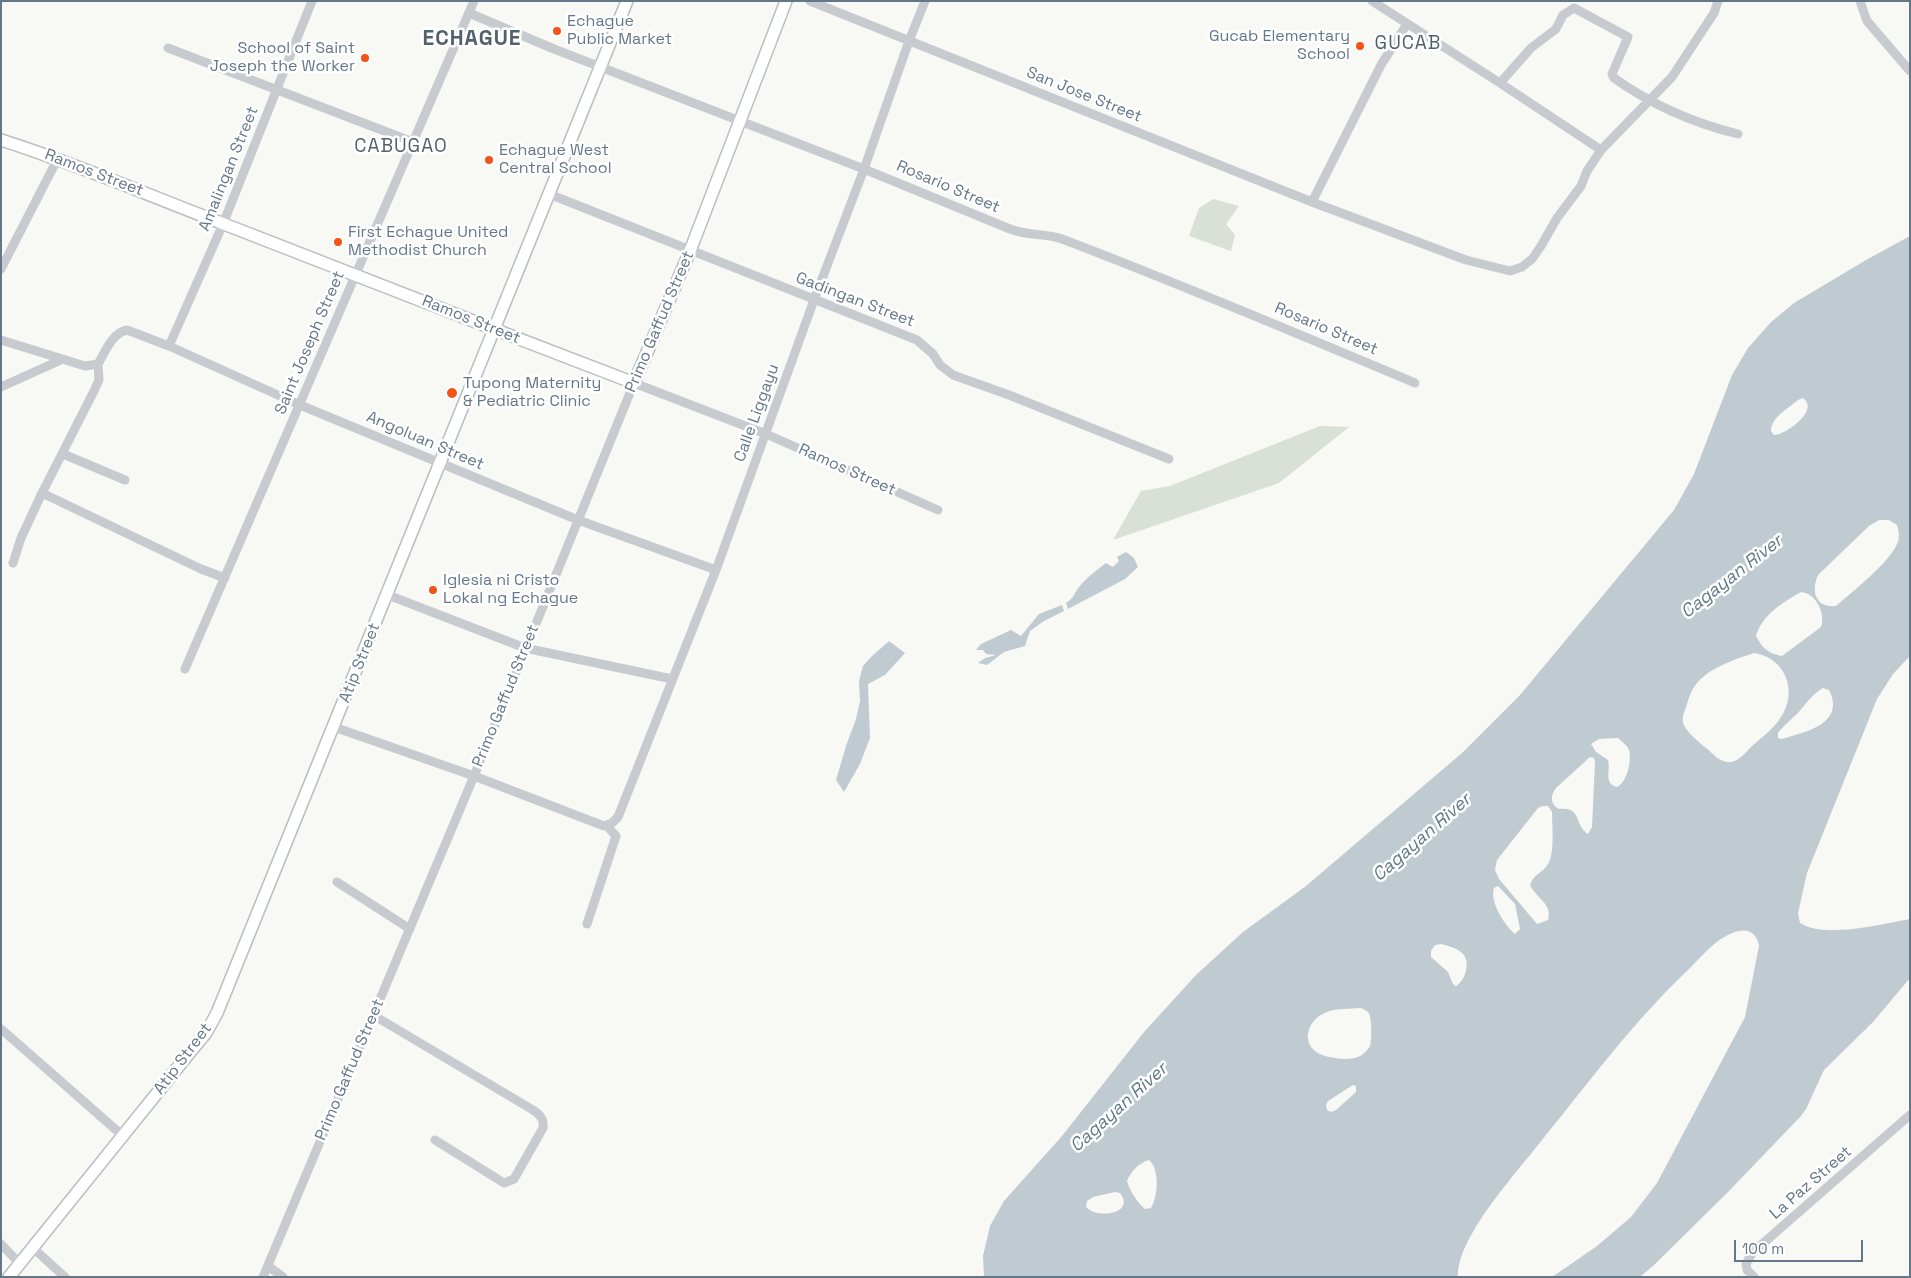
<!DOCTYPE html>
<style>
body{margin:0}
#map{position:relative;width:1911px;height:1278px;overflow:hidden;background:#f8f8f5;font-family:"Space Grotesk",sans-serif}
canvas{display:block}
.frame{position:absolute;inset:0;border:2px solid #647789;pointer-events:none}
.scale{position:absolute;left:1734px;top:1240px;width:129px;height:22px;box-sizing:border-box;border:2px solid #647789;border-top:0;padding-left:6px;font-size:15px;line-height:18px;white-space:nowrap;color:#647789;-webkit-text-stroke:4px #fff;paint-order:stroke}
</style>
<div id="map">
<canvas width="1911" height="1278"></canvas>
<div class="frame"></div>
<div class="scale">100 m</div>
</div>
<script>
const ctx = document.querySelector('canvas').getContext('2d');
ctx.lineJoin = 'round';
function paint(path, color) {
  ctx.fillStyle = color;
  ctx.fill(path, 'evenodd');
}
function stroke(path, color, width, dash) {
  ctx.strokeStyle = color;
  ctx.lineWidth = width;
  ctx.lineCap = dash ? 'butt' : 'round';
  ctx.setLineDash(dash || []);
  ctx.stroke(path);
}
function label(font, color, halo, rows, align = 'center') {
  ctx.font = font + ' "Space Grotesk",sans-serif';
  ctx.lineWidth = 5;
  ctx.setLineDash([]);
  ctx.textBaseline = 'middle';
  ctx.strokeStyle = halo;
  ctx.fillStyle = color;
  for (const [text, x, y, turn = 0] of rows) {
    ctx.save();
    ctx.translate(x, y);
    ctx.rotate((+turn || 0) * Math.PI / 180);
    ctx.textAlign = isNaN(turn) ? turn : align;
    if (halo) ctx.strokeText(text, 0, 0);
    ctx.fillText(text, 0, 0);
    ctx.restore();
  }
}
paint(new Path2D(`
 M1213,199L1239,206L1226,224L1235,235L1231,251L1189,236L1199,208Z
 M1320,426L1349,427L1279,483L1113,540L1141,491L1170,486Z`), '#d9e0d5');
paint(new Path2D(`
 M1910,236V656L1893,674L1877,699L1807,873L1798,913L1800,923C1824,939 1882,924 1910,919V978L1873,1022L1824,1070L1806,1109L1801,1116L1728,1192L1654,1265L1640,1277H1552L1597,1246L1631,1217L1657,1183L1745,1017L1759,946C1755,924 1736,929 1721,939C1709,947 1698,960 1688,970C1634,1021 1589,1082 1542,1140C1518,1171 1456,1238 1458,1277H984L983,1256L990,1226L1004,1201L1062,1136L1144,1032L1196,975L1243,932L1306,886L1462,753L1520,695L1674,510L1694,474L1732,375L1748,348L1771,322L1794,303L1866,260ZM1803,398C1820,410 1786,435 1774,435L1771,431C1771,417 1789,408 1798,400ZM1879,520H1889L1897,525C1899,532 1900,538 1897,544C1889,563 1852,592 1836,606C1815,608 1811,591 1818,575L1869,526ZM1801,592C1816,593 1826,614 1821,627L1782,656C1768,653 1763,649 1756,636C1762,615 1783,602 1801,592ZM1754,653C1787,658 1799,694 1779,720C1772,730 1761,738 1752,746C1746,752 1739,761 1731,762C1725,763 1718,759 1714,755C1706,747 1688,735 1684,725C1681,719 1684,713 1686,707C1689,698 1691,690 1697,683C1709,668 1736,659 1754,653ZM1823,688L1829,690C1846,724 1805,732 1782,739L1778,738V733C1783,726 1791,720 1798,713C1806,704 1812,694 1823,688ZM1618,738C1622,742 1627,745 1629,750C1632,761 1627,782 1617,787C1603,783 1611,771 1608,760L1596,752L1591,744L1599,739ZM1590,757L1594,758L1595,762L1592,827L1588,834C1574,825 1582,806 1559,809C1550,804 1550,796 1556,788ZM1543,806H1548L1552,812C1552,825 1555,853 1548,864C1543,873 1534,873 1530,885C1536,898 1553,904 1548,920L1537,924L1499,879L1495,870L1497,860L1538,808ZM1498,886L1515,904L1520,929L1515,934C1505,926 1489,901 1494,888ZM1441,944C1448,946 1458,948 1463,954C1471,963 1465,981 1456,986L1453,984L1448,972L1431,957V951L1435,945ZM1361,1008C1362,1008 1367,1011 1368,1012C1372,1016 1372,1040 1370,1046C1369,1048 1365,1053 1362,1055C1353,1061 1336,1059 1325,1056C1299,1048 1305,1020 1327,1012C1337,1008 1350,1009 1361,1008ZM1353,1085L1356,1086V1092L1336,1110L1331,1112L1327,1110L1326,1105L1328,1101ZM1149,1160C1160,1169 1158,1197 1151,1208L1145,1209C1136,1201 1130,1191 1127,1181C1131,1171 1139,1163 1149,1160ZM1115,1192L1120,1193C1136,1213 1098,1220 1086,1207L1087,1201L1093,1197Z
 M1126,552L1134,558L1138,567L1125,579L1068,609L1066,603C1075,597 1073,595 1079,587C1086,578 1097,570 1106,563L1113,567L1119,561L1117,557Z
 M1062,605L1064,611L1044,621L1030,631L1025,646L1004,652L987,665L978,663L985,658L996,655L986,654L983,650H976L981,644L1011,630L1021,636L1039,614Z
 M889,641L905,653L885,675L868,684L870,738L860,764L844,792L836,780L846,746L856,719L860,701L859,681L863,666L871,657Z`), '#c0cbd1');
const major = new Path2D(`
 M1,140C77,164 150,196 224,224C361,277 497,331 634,383L690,251L786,1
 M9,1277L191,1051L206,1033L217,1013L627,1`);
stroke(major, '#babec2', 14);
stroke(new Path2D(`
 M810,1L1312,202L1466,260L1510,271L1522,267L1532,259L1541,246L1557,218L1581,186L1587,171L1601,150L1672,77L1714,13L1718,1
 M1372,1L1500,83L1601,150
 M1860,1L1867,21L1910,71
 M469,13L554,49L864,169L1010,229C1027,236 1045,233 1062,239C1181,284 1298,334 1415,383
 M168,48L413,142
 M1500,83L1531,48L1556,29L1563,15L1574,8L1628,37L1612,74L1614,78C1652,105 1693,123 1738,134
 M549,194L917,340L933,354L940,365L953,375L1009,395L1169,459
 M1312,202L1381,65L1407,24
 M1,269L58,158
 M1,340L85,366L98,364C105,352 112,333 127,330L169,346L300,405L578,520L716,570
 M169,346L223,224L312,1
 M1,387L63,359
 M63,454L125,480
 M42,493L201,569L225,578
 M13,563L21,538L42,493L94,391L99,380L98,364
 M388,595L525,648L672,679
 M185,669L474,1
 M334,727L474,776L604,826L612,823L618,817L716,570L814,300L864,169L909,41L925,1
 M337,882L410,929
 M587,924L616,836L607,826
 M373,1015L533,1110C540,1115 544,1118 543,1128L514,1179L504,1183L435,1140
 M1,1029L123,1136
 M1,1244L20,1264
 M33,1248L65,1277
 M268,1266L283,1277
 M263,1277L474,776L634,383L766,434L938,510
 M1754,1277L1747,1270L1746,1264L1752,1253L1910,1115`), '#c7cbcf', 9);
stroke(major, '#fff', 11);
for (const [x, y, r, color] of [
 [557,31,5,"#f35219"],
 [1360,46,5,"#f35219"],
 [365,58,5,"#f35219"],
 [489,160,5,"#f35219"],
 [338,242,5,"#f35219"],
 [452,393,6,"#f35219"],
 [433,590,5,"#f35219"]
]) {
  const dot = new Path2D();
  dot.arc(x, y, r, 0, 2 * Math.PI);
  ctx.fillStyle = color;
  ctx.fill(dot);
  stroke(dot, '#fff', 2);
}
label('16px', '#647789', '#fff', [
 ["Echague",567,22],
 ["Public Market",567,40],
 ["Gucab Elementary",1350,37,"right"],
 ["School",1350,55,"right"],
 ["School of Saint",355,49,"right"],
 ["Joseph the Worker",355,67,"right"],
 ["Echague West",499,151],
 ["Central School",499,169],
 ["First Echague United",348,233],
 ["Methodist Church",348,251],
 ["Tupong Maternity",463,384],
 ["& Pediatric Clinic",463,402],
 ["Iglesia ni Cristo",443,581],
 ["Lokal ng Echague",443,599]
], 'left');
label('16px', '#647789', '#fff', [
 ["San Jose Street",1084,95,22],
 ["Amalingan Street",229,169,-68],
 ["Ramos Street",94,173,21],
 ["Rosario Street",948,187,23],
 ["Gadingan Street",855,300,21],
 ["Ramos Street",471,320,22],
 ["Primo Gaffud Street",660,322,-67],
 ["Rosario Street",1326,329,23],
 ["Saint Joseph Street",310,343,-67],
 ["Calle Liggayu",757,413,-70],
 ["Angoluan Street",425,441,23],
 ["Ramos Street",847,470,24],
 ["Atip Street",360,663,-68],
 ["Primo Gaffud Street",506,696,-68],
 ["Atip Street",183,1059,-53],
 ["Primo Gaffud Street",350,1070,-67],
 ["La Paz Street",1811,1183,-41]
]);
label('italic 18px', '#5f7a84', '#fff', [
 ["Cagayan River",1732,577,-38],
 ["Cagayan River",1422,838,-41],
 ["Cagayan River",1119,1108,-42]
]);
ctx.letterSpacing = '1px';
label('19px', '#53616d', '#fff', [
 ["GUCAB",1408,44],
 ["CABUGAO",401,147]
]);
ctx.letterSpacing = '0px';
ctx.letterSpacing = '1px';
label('bold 21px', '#53616d', '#fff', [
 ["ECHAGUE",472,39]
]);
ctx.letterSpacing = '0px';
</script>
